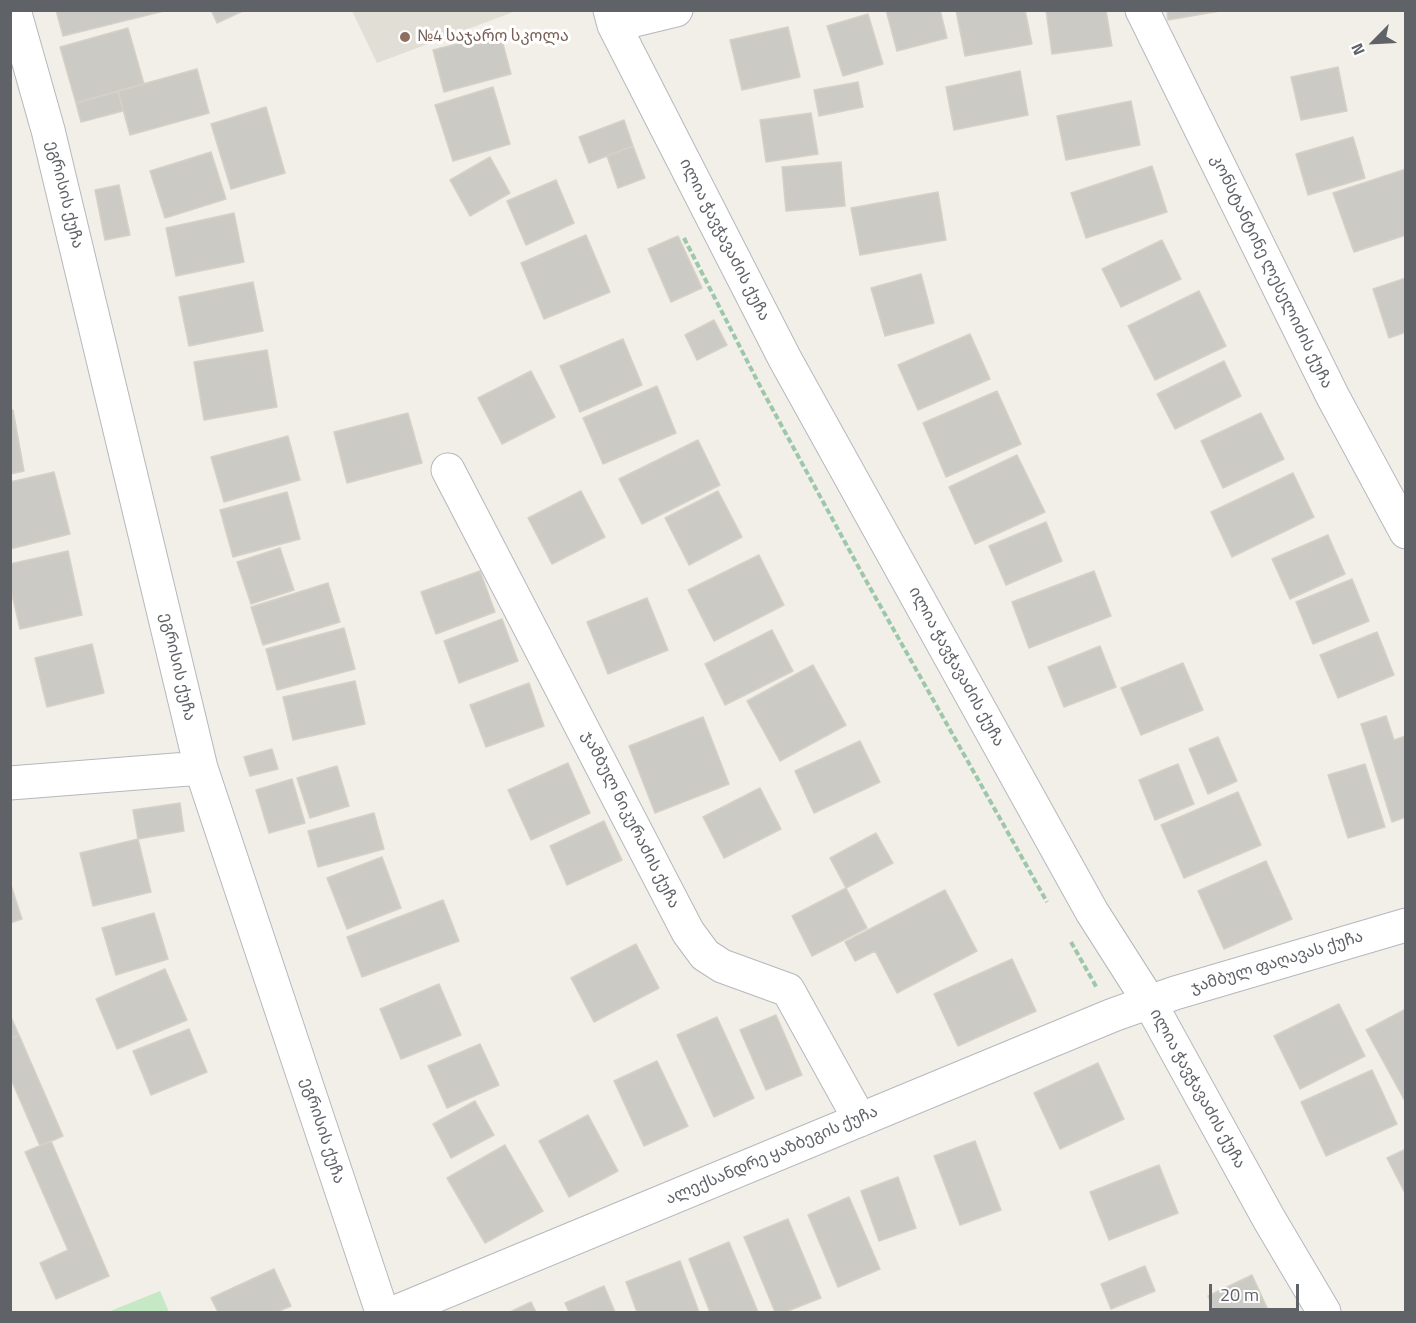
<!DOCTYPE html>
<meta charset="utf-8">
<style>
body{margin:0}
#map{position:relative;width:1416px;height:1323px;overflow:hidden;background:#f1efe8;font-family:"Titillium Web",sans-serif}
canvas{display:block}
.frame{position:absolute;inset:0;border:12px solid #5f6368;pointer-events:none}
.north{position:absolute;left:1344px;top:12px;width:60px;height:60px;-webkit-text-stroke:4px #fff;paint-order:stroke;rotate:246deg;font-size:16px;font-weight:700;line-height:24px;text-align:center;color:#5f6368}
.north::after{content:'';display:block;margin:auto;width:21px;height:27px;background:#5f6368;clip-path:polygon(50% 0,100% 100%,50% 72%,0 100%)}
.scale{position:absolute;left:1209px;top:1284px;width:90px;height:27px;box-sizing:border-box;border:3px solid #5f6368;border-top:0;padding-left:8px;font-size:18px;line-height:21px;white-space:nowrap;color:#5f6368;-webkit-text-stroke:4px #fff;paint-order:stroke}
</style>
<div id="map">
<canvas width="1416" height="1323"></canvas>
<div class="frame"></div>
<div class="north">N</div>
<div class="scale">20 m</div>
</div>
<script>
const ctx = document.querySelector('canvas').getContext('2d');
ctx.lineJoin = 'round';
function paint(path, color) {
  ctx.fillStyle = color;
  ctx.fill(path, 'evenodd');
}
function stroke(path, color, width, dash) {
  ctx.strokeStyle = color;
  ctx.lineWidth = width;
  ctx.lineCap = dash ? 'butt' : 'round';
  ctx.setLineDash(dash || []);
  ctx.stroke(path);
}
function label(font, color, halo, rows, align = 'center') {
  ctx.font = font + ' "Titillium Web","Noto Sans Georgian",sans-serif';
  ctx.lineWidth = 6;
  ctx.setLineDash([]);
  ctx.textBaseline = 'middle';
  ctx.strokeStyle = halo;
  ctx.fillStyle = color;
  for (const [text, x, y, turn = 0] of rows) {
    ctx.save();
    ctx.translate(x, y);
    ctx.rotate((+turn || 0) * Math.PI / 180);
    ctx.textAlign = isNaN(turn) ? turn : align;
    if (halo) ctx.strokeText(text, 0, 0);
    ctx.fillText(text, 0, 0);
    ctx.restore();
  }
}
paint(new Path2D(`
 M352,11H516L377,63Z`), '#e1ded6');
paint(new Path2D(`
 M160,1291L169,1312H108Z`), '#c5e8c5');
const building = new Path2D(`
 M56,10H168L63,36Z
 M211,10H245L217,23Z
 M886,10H940L947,38L897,51Z
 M956,10H1025L1032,44L965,56Z
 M1046,10H1106L1112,46L1052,54Z
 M1167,10H1219L1220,11L1168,20Z
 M868,14L883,64L843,76L827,26Z
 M788,27L800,77L742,90L730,40Z
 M128,28L144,84L76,103L60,47Z
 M500,33L511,74L444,92L433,50Z
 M1338,67L1347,111L1301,120L1291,77Z
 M197,69L209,113L130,135L118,91Z
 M1020,71L1028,115L954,130L946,87Z
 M858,82L863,107L819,116L814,90Z
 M493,87L510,144L453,161L435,105Z
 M118,91L123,111L81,122L76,103Z
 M1131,101L1140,145L1066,160L1057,116Z
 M266,107L285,173L231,189L211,124Z
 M811,113L818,154L766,162L760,120Z
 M624,120L633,146L589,163L579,137Z
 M1353,137L1365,178L1308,195L1296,154Z
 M633,146L645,178L618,188L607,156Z
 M211,152L226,199L165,218L150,171Z
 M490,157L510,193L470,216L450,180Z
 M841,162L845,206L786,211L782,167Z
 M1152,166L1167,212L1086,238L1071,193Z
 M1406,169V235L1354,252L1333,193Z
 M556,180L574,223L526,245L507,201Z
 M119,185L130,235L105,240L95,190Z
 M938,192L946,240L860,255L851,208Z
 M234,213L244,262L176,276L166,228Z
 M586,235L610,292L544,319L521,263Z
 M678,236L702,288L671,302L648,249Z
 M1162,240L1181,279L1121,307L1102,269Z
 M921,274L934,323L885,336L871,288Z
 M1406,278V332L1389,338L1373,289Z
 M253,282L263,331L189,346L179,297Z
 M1199,291L1226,346L1155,380L1128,326Z
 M714,320L727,345L697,360L685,335Z
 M970,334L990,379L918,410L898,365Z
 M623,339L642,385L580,412L560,366Z
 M267,350L277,407L204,420L194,362Z
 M1224,361L1241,396L1175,429L1157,394Z
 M531,371L555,417L502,444L478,398Z
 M657,386L676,433L603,464L583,418Z
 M997,391L1021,444L946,477L923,423Z
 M10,410H13L24,471L10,474Z
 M408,413L422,463L347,483L334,432Z
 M1261,413L1284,459L1223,488L1201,441Z
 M288,436L300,480L224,502L211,457Z
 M698,440L720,485L642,524L619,479Z
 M1017,455L1045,512L975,544L949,487Z
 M54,472L70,534L10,549V482Z
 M1293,473L1314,517L1232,557L1211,512Z
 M581,491L605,537L552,564L528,518Z
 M718,491L742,537L689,565L665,518Z
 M287,492L300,539L233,557L220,510Z
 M1046,522L1062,561L1006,585L989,546Z
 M1328,535L1345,574L1290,599L1272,559Z
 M280,548L294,590L251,604L237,562Z
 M68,551L82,615L20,629L10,586V564Z
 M759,555L784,605L714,641L688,590Z
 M480,571L495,612L436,634L421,592Z
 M1094,571L1111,616L1029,648L1012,602Z
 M1352,579L1369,621L1313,644L1296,602Z
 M328,583L340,622L263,645L251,607Z
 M647,598L668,650L608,674L587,622Z
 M502,619L518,661L459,683L444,641Z
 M344,628L355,669L277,690L266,649Z
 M772,630L793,671L725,705L705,664Z
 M1377,632L1394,675L1338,698L1320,655Z
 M92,644L104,693L47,707L35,658Z
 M1100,646L1116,687L1064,707L1048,667Z
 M1183,663L1203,710L1141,735L1121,688Z
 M813,665L846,725L780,761L747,701Z
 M355,681L365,724L293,740L283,697Z
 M529,683L544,726L486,747L470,705Z
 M1386,716L1394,740L1406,736V817L1392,822L1361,724Z
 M703,717L729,784L655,813L629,746Z
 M1218,737L1237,781L1208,794L1189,749Z
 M860,741L880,782L814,813L795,771Z
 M272,749L278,769L250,776L244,757Z
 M568,763L590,813L531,840L508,790Z
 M1178,764L1194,804L1155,820L1139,780Z
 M1365,764L1385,827L1348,838L1328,775Z
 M337,766L349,806L310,818L297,778Z
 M292,779L305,823L269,833L256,790Z
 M760,788L781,829L724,858L703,817Z
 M1238,792L1261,845L1184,878L1161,825Z
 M180,803L184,831L138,839L133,810Z
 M374,813L384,849L318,867L308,831Z
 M604,821L622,860L567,885L550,846Z
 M876,833L893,863L846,888L830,858Z
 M138,839L151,892L93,906L80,853Z
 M382,857L401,908L347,929L327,878Z
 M1266,861L1292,919L1224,949L1198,891Z
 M10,882L22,919L10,923Z
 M846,888L867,928L812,956L792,916Z
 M945,890L977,951L897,993L875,951L855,961L845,942Z
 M443,900L459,941L362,977L347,937Z
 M154,913L168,959L116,975L102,928Z
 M636,944L659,988L594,1022L571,978Z
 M1012,959L1036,1011L958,1046L934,994Z
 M165,969L187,1020L117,1049L96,999Z
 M439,984L461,1035L401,1059L380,1009Z
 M1339,1004L1365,1056L1300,1089L1274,1036Z
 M1406,1009V1103L1366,1030Z
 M10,1015L19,1035L10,1039Z
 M776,1015L802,1075L766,1090L740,1030Z
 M717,1017L754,1098L714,1117L677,1035Z
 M189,1029L207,1072L151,1095L133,1051Z
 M19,1035L63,1136L40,1146L10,1077V1039Z
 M480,1044L499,1085L447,1108L428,1066Z
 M657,1061L688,1126L644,1146L614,1081Z
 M1098,1063L1124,1119L1060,1149L1034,1093Z
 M1372,1070L1397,1124L1326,1156L1301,1102Z
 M475,1101L494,1135L451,1158L433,1124Z
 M588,1115L618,1171L569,1197L539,1141Z
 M51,1141L109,1276L56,1299L40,1263L68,1250L25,1152Z
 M975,1141L1001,1210L960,1225L934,1156Z
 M505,1145L543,1211L485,1243L447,1178Z
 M1406,1149V1195L1387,1158Z
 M1159,1165L1178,1213L1109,1240L1090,1192Z
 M898,1177L916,1228L879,1241L861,1191Z
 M849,1197L880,1269L838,1287L808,1215Z
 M788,1219L821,1298L785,1312H775L744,1237Z
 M729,1242L758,1312H710L689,1259Z
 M680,1261L699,1312H637L626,1282Z
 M1145,1266L1155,1291L1111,1309L1101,1284Z
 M274,1269L291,1306L277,1312H218L211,1298Z
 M1252,1275L1269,1312H1215L1208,1296Z
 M604,1286L615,1312H569L565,1303Z
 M531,1302L536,1312H510Z`);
paint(building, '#cccac5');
stroke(building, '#d6d1c6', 1.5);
const minor = new Path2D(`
 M14,10L48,130L201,768L382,1312
 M610,10L614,25L785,359L1092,912L1150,1003L1269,1219L1324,1312
 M1142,10L1333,397L1406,532
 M614,25L676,10
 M448,470L688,932L705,955L722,966L788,990L860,1120
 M10,783L201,768
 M396,1312L1113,1015L1175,993L1406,925`);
stroke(minor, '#b5b8bc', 35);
stroke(new Path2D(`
 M684,238L761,388L864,577L1047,902
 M1071,942L1097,988`), '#9cc7a9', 4, [6, 3]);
stroke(minor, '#fff', 33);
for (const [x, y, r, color] of [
 [405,37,6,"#8d6e63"]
]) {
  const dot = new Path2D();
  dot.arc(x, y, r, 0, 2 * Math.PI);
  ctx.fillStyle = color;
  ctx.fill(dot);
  stroke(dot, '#fff', 2);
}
label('16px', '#785e54', '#fff', [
 ["№4 საჯარო სკოლა",417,37]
], 'left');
label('16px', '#5f6368', '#fff', [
 ["ეგრისის ქუჩა",64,195,76],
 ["ილია ჭავჭავაძის ქუჩა",724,240,63],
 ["კონსტანტინე ლესელიძის ქუჩა",1271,272,64],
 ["ეგრისის ქუჩა",177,667,77],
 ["ილია ჭავჭავაძის ქუჩა",956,667,61],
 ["ჯამბულ ნიკურაძის ქუჩა",630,820,63],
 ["ჯამბულ ფაღავას ქუჩა",1277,963,-17],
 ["ილია ჭავჭავაძის ქუჩა",1197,1089,61],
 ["ეგრისის ქუჩა",322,1131,72],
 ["ალექსანდრე ყაზბეგის ქუჩა",772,1156,-23]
]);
</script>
